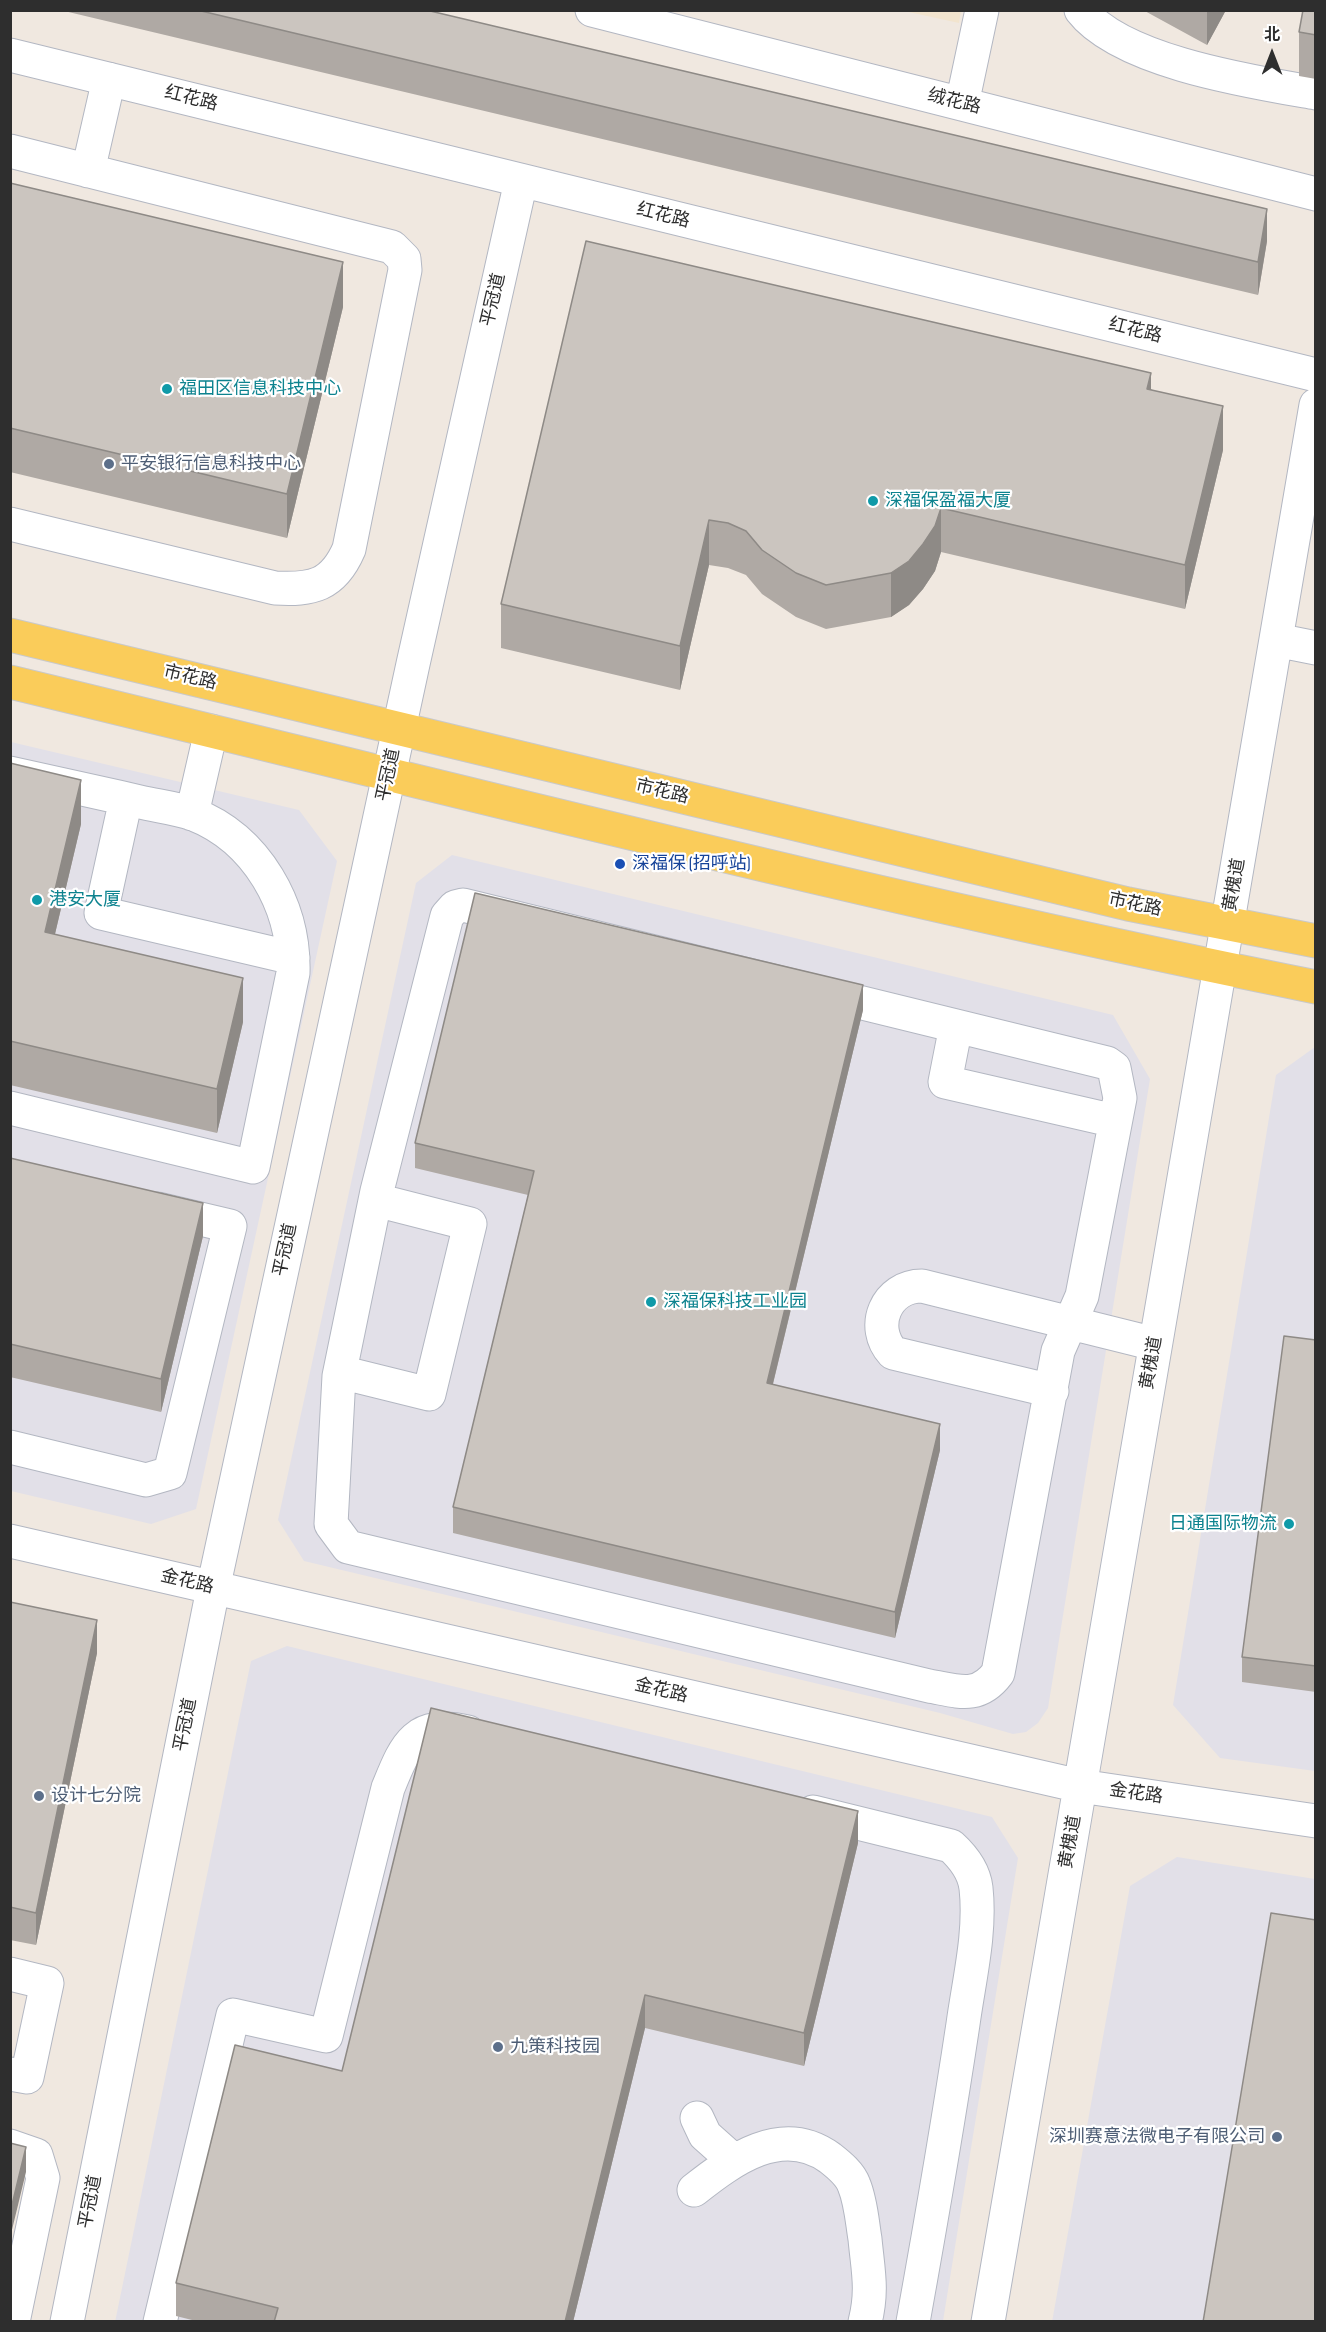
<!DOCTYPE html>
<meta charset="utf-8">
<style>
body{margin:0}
#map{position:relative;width:1326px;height:2332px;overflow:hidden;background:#f0e8e0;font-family:"Sofia Sans Condensed","Noto Sans SC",sans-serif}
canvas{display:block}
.frame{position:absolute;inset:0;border:12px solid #2e2e2e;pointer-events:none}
.north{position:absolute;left:1242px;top:24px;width:60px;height:60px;-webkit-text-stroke:4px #fff;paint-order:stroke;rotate:0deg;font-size:16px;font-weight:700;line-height:24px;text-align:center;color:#2e2e2e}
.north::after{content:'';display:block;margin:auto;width:21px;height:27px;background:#2e2e2e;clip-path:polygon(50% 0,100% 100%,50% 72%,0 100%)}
</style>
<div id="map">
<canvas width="1326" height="2332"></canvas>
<div class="frame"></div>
<div class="north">北</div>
</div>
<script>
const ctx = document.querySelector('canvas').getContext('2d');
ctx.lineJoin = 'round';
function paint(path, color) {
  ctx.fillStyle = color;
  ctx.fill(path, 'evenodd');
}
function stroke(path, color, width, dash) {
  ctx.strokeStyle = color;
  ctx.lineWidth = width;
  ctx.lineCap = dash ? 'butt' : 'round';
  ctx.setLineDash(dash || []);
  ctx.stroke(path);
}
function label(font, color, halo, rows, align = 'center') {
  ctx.font = font + ' "Sofia Sans Condensed","Noto Sans SC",sans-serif';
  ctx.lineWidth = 4.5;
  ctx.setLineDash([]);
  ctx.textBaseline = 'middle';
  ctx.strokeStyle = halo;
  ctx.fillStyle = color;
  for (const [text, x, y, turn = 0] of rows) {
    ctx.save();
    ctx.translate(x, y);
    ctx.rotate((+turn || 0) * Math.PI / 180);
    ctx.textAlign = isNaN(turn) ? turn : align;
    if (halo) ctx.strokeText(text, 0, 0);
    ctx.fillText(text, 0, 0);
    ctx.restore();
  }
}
paint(new Path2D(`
 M11,742L299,810L337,861L196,1509L151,1524L11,1491Z
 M452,855L1113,1015L1150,1079L1048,1708L1038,1723L1026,1732L1013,1734L940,1713L304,1561L278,1520L416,883Z
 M1315,1047V1771L1220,1758L1173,1705L1276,1075Z
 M287,1646L992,1817L1018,1858L943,2321L115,2322L251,1661Z
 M1177,1857L1315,1879V2321L1052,2322L1130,1886Z`), '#e2e0e8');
paint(new Path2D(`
 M904,11H961L959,23Z`), '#f2e4ce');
const minor = new Path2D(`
 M592,10L1316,194
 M1081,10C1121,62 1253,82 1316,93
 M10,55L1316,375
 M962,104L982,10
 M10,151L392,247L404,259L405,270L349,549C333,586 312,590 275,588L10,524
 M88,171L109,79
 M1276,640L1316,648
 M10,773C54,783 97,792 140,802C157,806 176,808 193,814C257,839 295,906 293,973L253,1167L10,1108
 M126,799L101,913L293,958
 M192,814L211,731
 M463,905L1107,1063L1114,1068L1120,1098L1082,1296L1058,1351L998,1673C978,1700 958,1691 929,1686L348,1547L331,1524L339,1376L377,1191L447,916L455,907Z
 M956,1026L945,1082L1115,1121
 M340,1372L429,1394L470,1224L376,1200
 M1052,1391L893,1353C869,1327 886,1286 922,1286L1155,1344
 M10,1447L146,1480L170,1473L230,1226L158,1209
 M10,1541L1080,1786L1316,1821
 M813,1812L951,1846C963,1857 974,1871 976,1888C981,1933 969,1980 963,2024C948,2124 931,2222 913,2322
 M10,1974L47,1983L27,2077L10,2074
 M697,2118L705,2135L733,2160
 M10,2146L36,2155L43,2178L13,2322
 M694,2190C732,2160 782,2123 830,2158C839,2165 850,2174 854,2185C861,2202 862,2221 865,2239C868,2271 873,2290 865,2322
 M67,2322L213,1589L413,664L521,181
 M160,2322L233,2015L326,2036L388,1788C406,1744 415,1720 468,1732
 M988,2322C1098,1683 1209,1044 1316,405`);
const major = new Path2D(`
 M10,635L1128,904L1316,941
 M10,682C445,787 878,899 1316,987`);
stroke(minor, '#b3b7c2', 35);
stroke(major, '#c9c9c9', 35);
stroke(minor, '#fff', 33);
stroke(major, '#facc5a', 33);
paint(new Path2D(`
 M60,10H426L1267,241L1258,295Z
 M1143,10H1226L1207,45Z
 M1316,10V79L1299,76V32Z
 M10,183L343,307L287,538L10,472Z
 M586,241L1151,389L1223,450L1185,609L941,552L935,571L923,589L909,605L891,617L826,629L796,617L762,594L746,575L728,568L709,565L680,690L501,648V604Z
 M10,763L81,824L55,934L243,1022L217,1133L10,1085Z
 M863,1010L773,1384L940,1450L895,1638L453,1533V1507L528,1195L415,1168V1143Z
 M10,1158L203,1236L161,1412L10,1377Z
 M1316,1340V1692L1242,1682V1657Z
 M10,1602L97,1653L36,1945L10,1940Z
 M858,1843L804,2066L645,2028L573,2322H200L176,2316V2283L342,2071Z`), '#afa9a4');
paint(new Path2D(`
 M1207,10H1226L1207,45Z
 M1267,209V241L1258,295V262Z
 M343,262V307L287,538V494Z
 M1151,373V417L1147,389Z
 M1223,406V450L1185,609V565Z
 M941,508V552L935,571L923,589L909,605L891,617V573Z
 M709,520V565L680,690V646Z
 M81,780V824L45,976V932Z
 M243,978V1022L217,1133V1089Z
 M863,985V1010L767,1408V1383Z
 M203,1203V1236L161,1412V1379Z
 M940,1424V1450L895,1638V1612Z
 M97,1620V1653L36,1945V1913Z
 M858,1811V1843L804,2066V2033Z
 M645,1995V2028L573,2322H565Z
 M26,2147V2172L10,2238V2213Z`), '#8e8a86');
const building = new Path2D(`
 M197,10H426L1267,209L1258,262Z
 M1303,10H1316V35L1299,32Z
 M10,183L343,262L287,494L10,428Z
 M586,241L1151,373L1147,389L1223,406L1185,565L941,508L935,526L923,544L909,561L891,573L826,585L796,573L762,550L746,531L728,523L709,520L680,646L501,604Z
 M10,763L81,780L45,932L243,978L217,1089L10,1041Z
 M475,893L863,985L767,1383L940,1424L895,1612L453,1507L534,1171L415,1143Z
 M10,1158L203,1203L161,1379L10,1344Z
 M1284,1336L1316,1340V1666L1242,1657Z
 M10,1602L97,1620L36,1913L10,1907Z
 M431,1708L858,1811L804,2033L645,1995L565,2322H274L278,2308L176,2283L235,2045L342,2071Z
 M1271,1913L1316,1920V2322H1203Z
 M10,2143L26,2147L10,2213Z`);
paint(building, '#cbc5bf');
stroke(building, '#8e8a86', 1.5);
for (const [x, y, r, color] of [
 [167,389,6,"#0f9aa8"],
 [109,464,6,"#5c6f8a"],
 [873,501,6,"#0f9aa8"],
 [620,864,6,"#1a4fb4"],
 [37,900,6,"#0f9aa8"],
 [651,1302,6,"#0f9aa8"],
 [1289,1524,6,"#0f9aa8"],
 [39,1796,6,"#5c6f8a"],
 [498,2047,6,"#5c6f8a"],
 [1277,2137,6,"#5c6f8a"]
]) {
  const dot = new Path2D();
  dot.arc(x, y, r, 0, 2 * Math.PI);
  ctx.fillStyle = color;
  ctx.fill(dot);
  stroke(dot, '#fff', 2);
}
label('18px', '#2e2e2e', '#fff', [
 ["红花路",191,99,14],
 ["绒花路",954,102,14],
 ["红花路",663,216,14],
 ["平冠道",494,300,-77],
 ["红花路",1135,331,14],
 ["市花路",190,678,13],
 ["平冠道",389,775,-78],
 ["市花路",662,792,13],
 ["黄槐道",1235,885,-80],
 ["市花路",1135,905,12],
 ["平冠道",286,1250,-78],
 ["黄槐道",1152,1363,-80],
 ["金花路",187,1582,13],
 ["金花路",661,1691,13],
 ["平冠道",186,1725,-79],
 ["金花路",1136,1794,8],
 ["黄槐道",1071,1842,-80],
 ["平冠道",91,2202,-79]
]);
label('18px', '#0d838f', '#fff', [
 ["福田区信息科技中心",179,389],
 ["深福保盈福大厦",885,501],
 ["港安大厦",49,900],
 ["深福保科技工业园",663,1302],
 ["日通国际物流",1277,1524,"right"]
], 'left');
label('18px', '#4e5e75', '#fff', [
 ["平安银行信息科技中心",121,464],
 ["设计七分院",51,1796],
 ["九策科技园",510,2047],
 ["深圳赛意法微电子有限公司",1265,2137,"right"]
], 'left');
label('18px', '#164399', '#fff', [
 ["深福保 (招呼站)",632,864]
], 'left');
</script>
